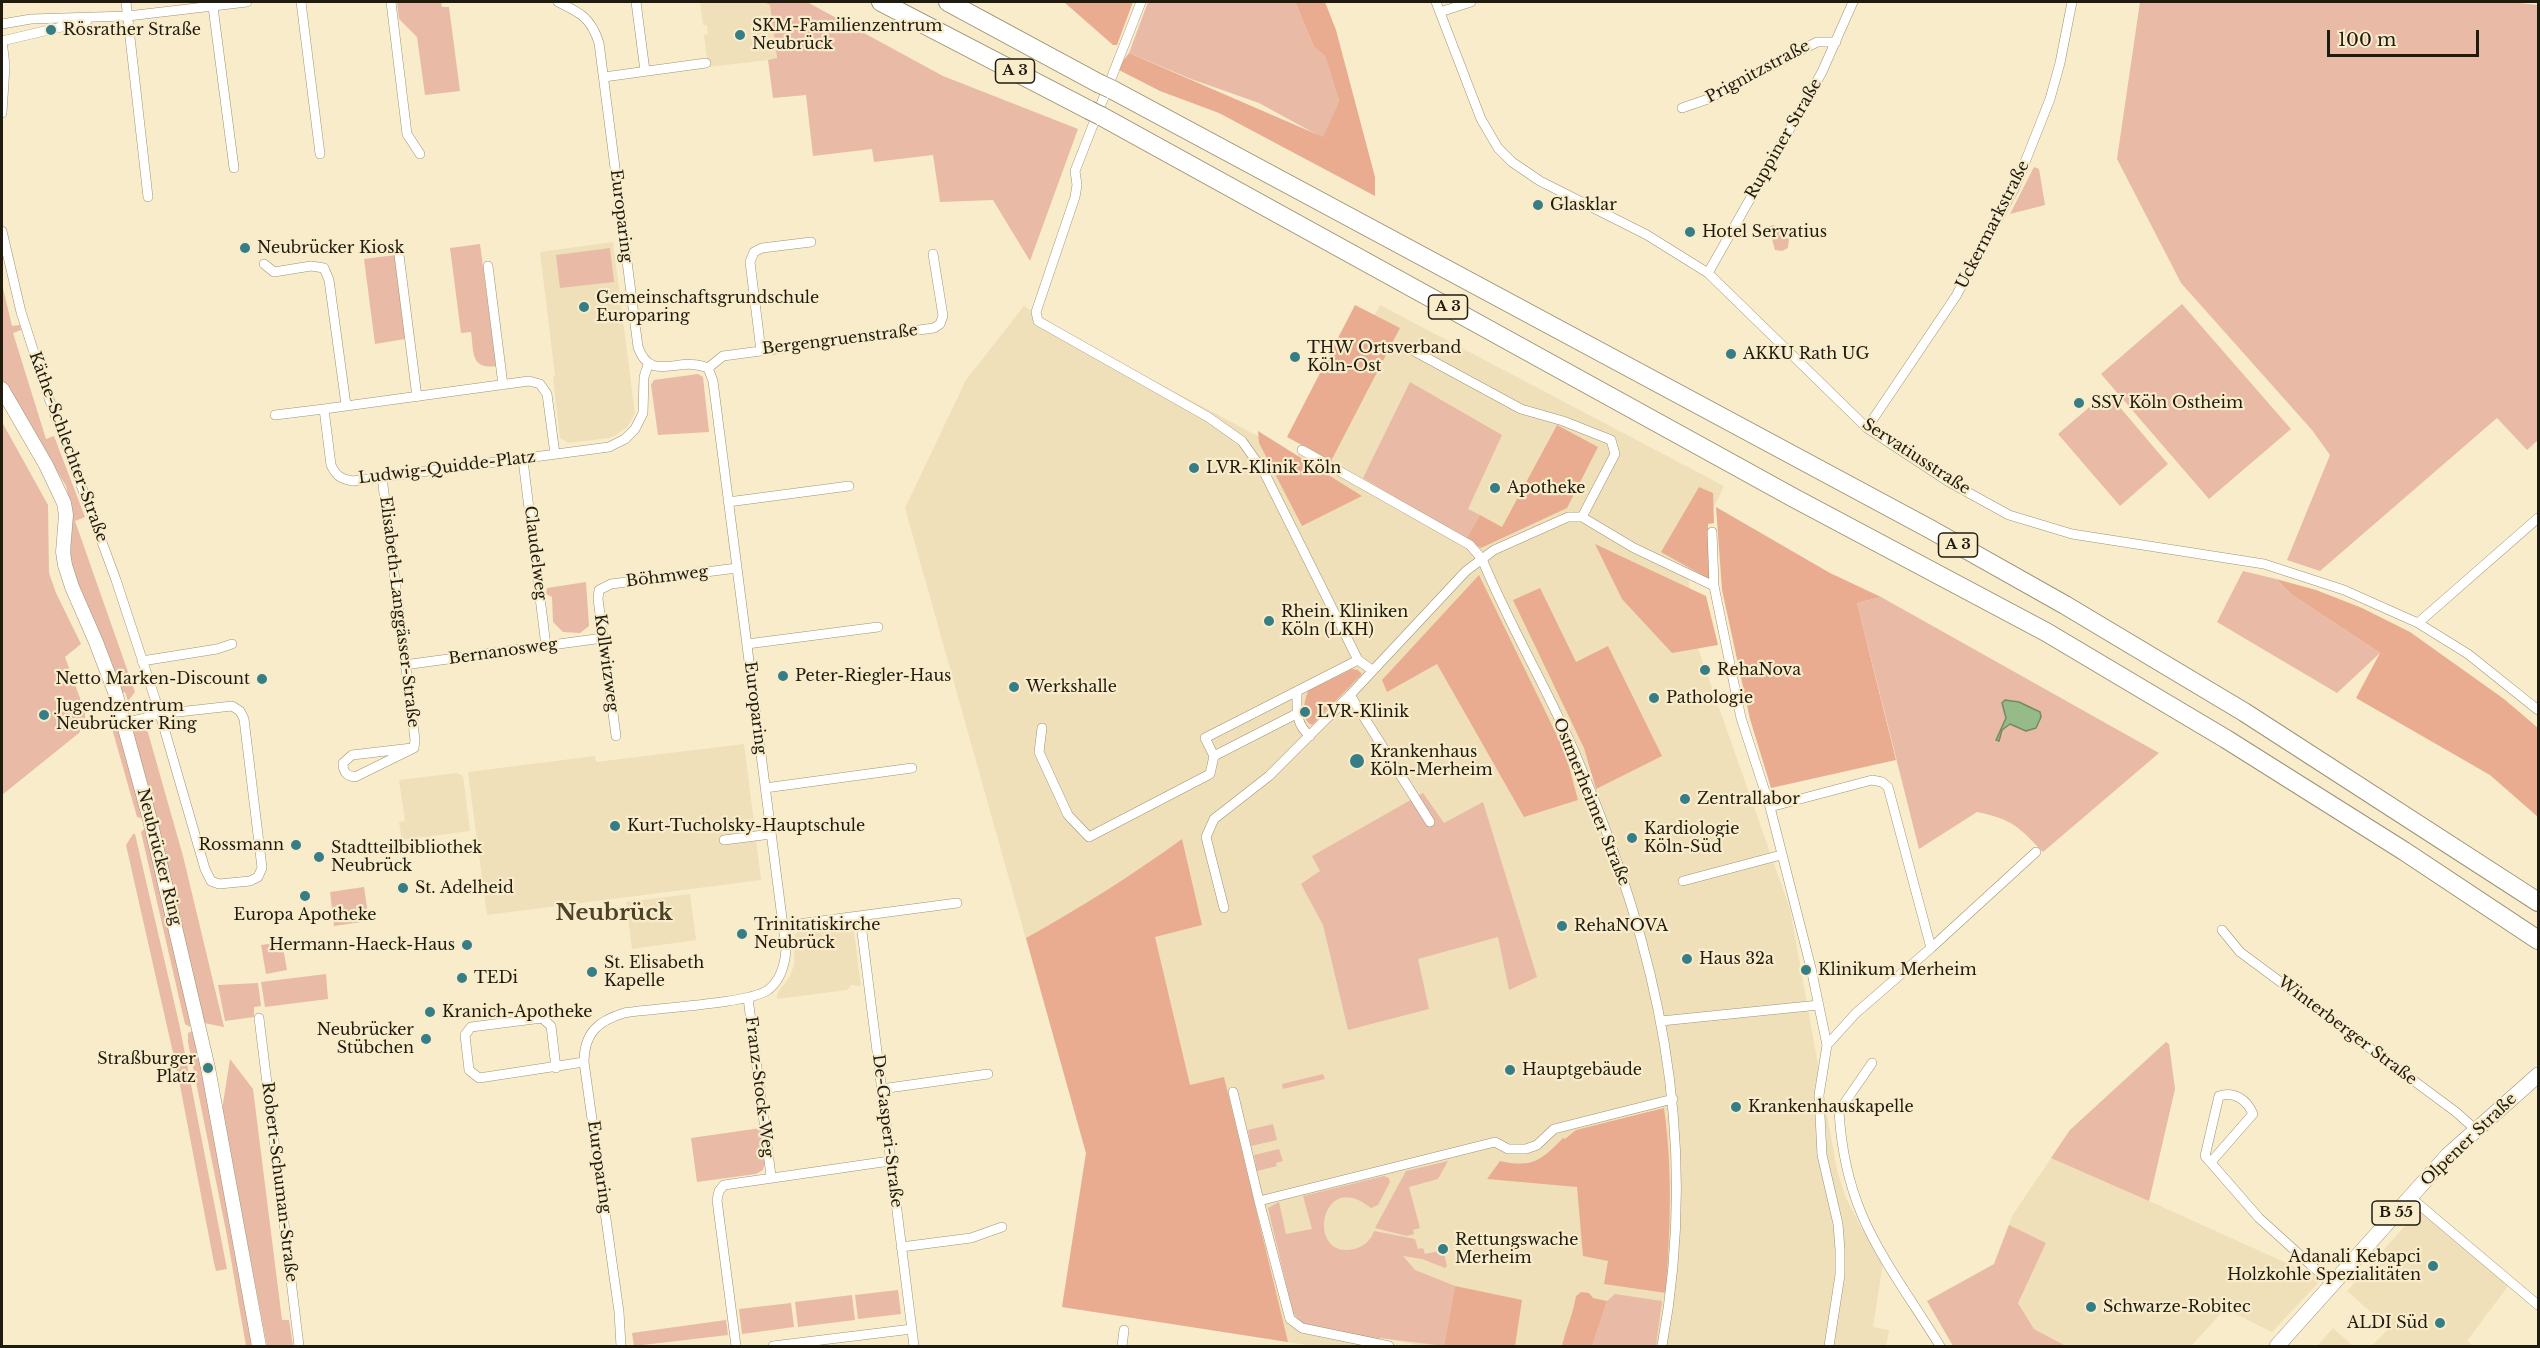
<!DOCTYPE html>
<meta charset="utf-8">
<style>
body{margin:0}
#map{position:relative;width:2540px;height:1348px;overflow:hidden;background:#f8eccb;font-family:"Libre Baskerville",serif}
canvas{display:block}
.frame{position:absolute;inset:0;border:3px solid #1f1b0f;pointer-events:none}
.scale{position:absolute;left:2327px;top:30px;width:152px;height:27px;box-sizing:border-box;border:3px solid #1f1b0f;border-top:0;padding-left:8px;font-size:18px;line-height:21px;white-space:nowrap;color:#1f1b0f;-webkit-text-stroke:4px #f8eccb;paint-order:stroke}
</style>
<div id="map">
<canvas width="2540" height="1348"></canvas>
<div class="frame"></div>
<div class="scale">100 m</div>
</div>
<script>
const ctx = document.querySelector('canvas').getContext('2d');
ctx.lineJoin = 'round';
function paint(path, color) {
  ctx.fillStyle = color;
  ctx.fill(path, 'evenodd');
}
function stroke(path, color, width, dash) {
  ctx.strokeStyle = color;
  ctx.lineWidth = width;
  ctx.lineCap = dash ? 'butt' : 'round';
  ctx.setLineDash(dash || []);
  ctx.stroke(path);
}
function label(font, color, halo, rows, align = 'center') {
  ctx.font = font + ' "Libre Baskerville",serif';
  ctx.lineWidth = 4.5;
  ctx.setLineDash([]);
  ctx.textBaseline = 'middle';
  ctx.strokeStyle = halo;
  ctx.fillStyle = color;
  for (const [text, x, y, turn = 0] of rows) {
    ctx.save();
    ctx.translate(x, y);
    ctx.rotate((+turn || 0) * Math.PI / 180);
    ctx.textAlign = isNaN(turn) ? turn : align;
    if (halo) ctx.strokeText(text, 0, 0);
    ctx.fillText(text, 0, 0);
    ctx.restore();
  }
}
paint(new Path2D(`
 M700,2H763L770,5L777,59L708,67L704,35L708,34L707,25H703Z
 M613,242L635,414L627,427L616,435L609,438L568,443L560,438L553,377L555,376L540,252Z
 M1380,305L1724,486L1699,538L1692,564L1689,584L1693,626L1699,651L1790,909L1837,1170L1846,1198L1862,1229L1883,1263L1873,1327L1889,1330L1886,1346H1422L1372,1336L1370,1346H1313L1062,1307L1086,1153L905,508L966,380L1024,306L1093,348L1297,457Z
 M744,744L761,880L487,915L468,772L595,756L596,762Z
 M457,773L463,776L470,831L402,840L399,822L405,821L399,780Z
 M690,894L696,940L632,949L626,902Z
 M845,925L851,927L854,932L861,986L851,985L847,990L777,999V994L790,976L794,965L795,934L799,931Z
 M2166,1042L2169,1044L2175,1089L2149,1201L2322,1279L2272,1332L2225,1309L2191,1346H2066L2034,1329L1994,1264L2012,1216L2070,1130Z
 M2419,1210L2508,1286L2467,1341L2473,1346H2372L2389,1328L2347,1291Z
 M2333,1328L2353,1346H2317Z`), '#efe0b9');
paint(new Path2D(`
 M397,2H441L442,7H449L460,91L425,95L417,37L399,19Z
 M763,2H807L943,76L1078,129L1030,261L993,200L940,202L933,155L874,162L872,149L813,156L806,95L773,98L768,60L777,58L770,5Z
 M1148,2H1295L1314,47L1325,56L1339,101L1323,138L1259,103L1191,79L1129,53Z
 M2140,2H2509L2538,5V440L2527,450L2497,418L2320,571L2287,560L2330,455L2312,430L2181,283L2117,159Z
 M2034,167L2039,169L2045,205L2010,214Z
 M1773,225L1779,227V235L1789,239L1788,248L1782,251L1775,250L1772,239L1765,233L1768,227Z
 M480,244L496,366C470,370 474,351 471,332L461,333L450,248Z
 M610,248L614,282L560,288L556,255Z
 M395,255L405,339L375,344L364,259Z
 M2,284L12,326L20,325L21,330L13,333L46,439L54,436L85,517L75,521L135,692L128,701L125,692L120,694L71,565V506L66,486L2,380Z
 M2182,304L2291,429L2209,499L2101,374Z
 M698,374L703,377L709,432L658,435L651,385L654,380Z
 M1410,382L1502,435L1468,509L1480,515L1466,539L1363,478Z
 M2107,392L2168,464L2120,506L2058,434Z
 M2,422L48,505L49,573L56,593L81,644L65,657L85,712V721L79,733L2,795Z
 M2243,571L2276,579L2291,594L2380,653L2337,693L2217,622Z
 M586,582L589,626L580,633L563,632L553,622L552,597L546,594L547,588Z
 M1881,597L2159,753L2043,852C2019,827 2012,819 1977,812L1919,849L1857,603Z
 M117,720L143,817L141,818L137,817L113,732V725Z
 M145,722L183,856L224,1027L204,1023L132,733L137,725Z
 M1423,793L1444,823L1483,802L1537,977L1509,990L1498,937L1418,959L1429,1009L1348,1030L1323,925L1301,884L1320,871L1312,856Z
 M144,829L147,830L189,1004L190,1027L185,1024L141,832Z
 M133,834H135L179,1023L227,1269L216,1271L214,1263L178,1075L126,845Z
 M364,887L369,921L334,926L330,892Z
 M282,942L287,970L266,974L261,945Z
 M326,974L328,999L265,1007L261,982Z
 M258,983L261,1006L254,1007V1017L225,1021L218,985Z
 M192,1031L198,1051L256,1346H246L227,1236L188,1042V1033Z
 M2166,1042L2169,1044L2175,1089L2149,1201L2051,1158L2070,1130Z
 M230,1059L253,1089L282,1320H289L293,1346H267L222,1110Z
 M1323,1074L1325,1079L1283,1089L1282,1084Z
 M1273,1124L1277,1140L1251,1146L1248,1130Z
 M761,1128L765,1162L763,1170L756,1174L697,1182L691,1138Z
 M1279,1149L1283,1161L1276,1163L1277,1166L1257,1171L1254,1155Z
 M1448,1161L1438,1179L1409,1187L1420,1228L1413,1230L1414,1234L1407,1236L1375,1228L1406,1171Z
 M1384,1176L1389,1178L1390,1182L1378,1205L1371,1208C1320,1166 1305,1260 1354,1249C1364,1247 1371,1240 1374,1231L1415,1239L1418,1249L1423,1248L1425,1254L1443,1250L1447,1266L1445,1268L1422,1259L1403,1256L1415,1270L1455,1286L1444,1346L1380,1338L1379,1340L1302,1323L1293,1313L1268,1208L1279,1202L1286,1234L1312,1229L1303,1196Z
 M2009,1225L2046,1243L2018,1303L2034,1329L2066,1346H1953L1927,1301L1994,1264Z
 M898,1290L901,1314L858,1319L855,1295Z
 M1615,1294L1662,1301L1656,1346H1592L1607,1301Z
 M852,1295L855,1320L798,1327L795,1302Z
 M791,1303L794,1327L742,1334L739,1309Z
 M726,1320L728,1335L634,1346L632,1333Z`), '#e9baa6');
paint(new Path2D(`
 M1064,2H1133L1117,45H1113Z
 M1295,2H1325L1336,30L1375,177V196L1219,113L1160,91L1117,69L1129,53L1323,137L1339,101L1325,56L1314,47Z
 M1355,305L1400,328L1331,461L1287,437Z
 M1557,425L1598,447L1567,508L1481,548L1466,539L1480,515L1502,527Z
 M1258,431L1362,496L1302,526L1259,443Z
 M1699,487L1713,493L1714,523L1708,524L1709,579L1661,552Z
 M1716,507L1830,573L1881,597L1857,603L1896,760L1771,788L1750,719L1722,590Z
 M1595,544L1706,596L1718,645L1672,653L1622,599Z
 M1479,575L1565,752L1578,800L1524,817L1437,664L1387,692L1382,680Z
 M2276,579L2316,590L2362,608L2410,632L2504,699L2538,728V817L2490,775L2356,698L2380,653L2291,594Z
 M1540,588L1576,662L1608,646L1662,756L1596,789L1584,748L1513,600Z
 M1352,669L1358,670L1362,674L1312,725C1300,719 1304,702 1308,691Z
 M1182,839L1202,925L1155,937L1190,1085L1224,1077L1288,1342L1062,1307L1086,1153L1026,938C1080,908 1131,876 1182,839Z
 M1664,1108C1673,1174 1670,1227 1666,1293L1604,1284L1608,1261L1583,1256L1577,1187L1487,1179L1500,1161C1532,1168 1541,1161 1563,1138L1565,1139L1576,1130Z
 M1455,1286L1522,1300L1515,1346H1444Z
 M1581,1292L1589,1293L1593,1298L1607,1301L1592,1346H1562C1566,1328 1573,1315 1576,1296Z`), '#e9ac91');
const water = new Path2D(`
 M2005,700L2019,702L2040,712L2041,717L2036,728L2026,731L2010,724L2002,730L1999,741L1996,740L2006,718L2002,703Z`);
paint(water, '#97bb88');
stroke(water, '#738b64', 1.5);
const street = new Path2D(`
 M126,2L148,197
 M301,2L320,154
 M391,2L407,134L420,154
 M558,2C581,13 591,18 599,43L638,347C651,384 679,355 708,368L713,381L786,949C785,965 781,980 768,990C748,1004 654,1008 624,1013C598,1021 584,1033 584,1062L619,1312L621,1346
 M636,2L645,71
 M1141,2L1075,171L1077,185L1075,197L1036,312L1038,321L1208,417L1242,441L1264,472L1358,660L1372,670
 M1436,2L1481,119L1498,148L1512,162L1540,181L1647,235L1708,273L1867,428L1949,482L2009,515L2072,534L2264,564L2344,590L2418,623L2468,654L2538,710
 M213,7L234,168
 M1440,12L1471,2
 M2,24L31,19L128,16L247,2
 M2,40L5,66L2,113
 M2,41L87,21
 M604,77L706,63
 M1682,108L1708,99L1817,42H1836
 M2,231L21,312L47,393L116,580L160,714L205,869L211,881L219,884L250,881L258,877L262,868L244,719L240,711L232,706L160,714L124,723
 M399,255L417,397
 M264,264L274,272L311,266L324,268L329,280L346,405
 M488,266L503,385
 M1708,273L1822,72L1853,2
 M761,351L750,262L754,252L762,248L811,242
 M1414,351L1521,409L1563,421L1611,440L1615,454L1582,517
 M708,368L723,356L934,328L940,324L943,316L933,254
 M275,415L324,409
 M1867,428L1956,296L2016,185L2050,99L2060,63L2072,2
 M1302,450L1470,545L1482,559C1509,625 1546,686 1574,751C1658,946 1701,1135 1662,1346
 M555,454L547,394L540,384L529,381L324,409L331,465C336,476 341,479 353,481L609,447L625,439L635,429L643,413L644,377L648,365
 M523,460L546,646
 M382,477L415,740L414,748
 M728,502L849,486
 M1712,532L1714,586L1741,718L1770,807L1811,968L1827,1045L1819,1095L1822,1155L1838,1224L1840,1250V1275L1829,1346
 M2418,623L2538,518
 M747,644L878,627
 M142,661L217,649L232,644
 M404,665L603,638
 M1297,692C1297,709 1295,724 1310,736
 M1350,695L1430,822
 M1042,728L1039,752L1068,815L1089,837L1210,774L1214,756L1296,714
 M616,736L598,599L599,590L611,584L737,568
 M412,748H414L355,777C346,776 343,772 343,763L352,755Z
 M1214,756L1205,738L1358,660
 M765,788L912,768
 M1770,807L1872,780L1882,782L1888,787L1931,948L1856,1013L1827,1045
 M724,840L771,834
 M1683,881L1781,855
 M1224,908L1206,837L1214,819L1269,776L1350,695L1466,571L1494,550L1568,517H1582L1634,548L1714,586
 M860,916L914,1346
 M783,926L957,903
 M2222,930L2240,952L2456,1112L2475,1129
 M1931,948L2036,852
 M748,998L771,1176
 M259,1018L299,1346
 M1661,1021L1819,1005
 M1872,1063L1839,1111C1841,1146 1848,1182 1862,1215C1880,1258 1915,1305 1940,1346
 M556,1068L551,1026L542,1018L471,1027L465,1035L469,1070L479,1078L584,1062
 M881,1089L988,1074
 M1233,1092L1259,1201
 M2211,1162L2253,1114C2247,1100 2235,1091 2219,1096L2205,1156L2259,1218L2333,1285
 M2410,1197L2538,1305
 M901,1247L971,1238L1002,1227
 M736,1346L717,1200L719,1191L724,1185L890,1161
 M773,1346L912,1329
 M1122,1346L1124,1330
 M1389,1346L1302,1328L1290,1319L1259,1201L1495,1142L1508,1149H1526L1537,1145L1554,1129L1673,1099`);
const secondary = new Path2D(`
 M2,389L46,465L64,503L66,515L63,552L65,565L72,587L96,642L115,692L150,820L208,1068L259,1346`);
const primary = new Path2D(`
 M2277,1346L2448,1155L2538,1075`);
const highway = new Path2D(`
 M881,2L1089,110
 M948,2L1098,83
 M1111,89L1930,529L2065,605L2244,712L2538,902
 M1101,116L1794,498L2046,632L2226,739L2404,851L2538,940`);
stroke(street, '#9e9374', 10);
stroke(secondary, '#9e9374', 15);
stroke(primary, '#9e9374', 16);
stroke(highway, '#9e9374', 20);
stroke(street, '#fff', 9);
stroke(secondary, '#fff', 14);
stroke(primary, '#fff', 15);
stroke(highway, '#fff', 18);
const highwayBridge = new Path2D(`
 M1098,83L1111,89
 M1089,110L1101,116`);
stroke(highwayBridge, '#9e9374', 20, []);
stroke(highwayBridge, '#fff', 18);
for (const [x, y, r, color] of [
 [51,30,6,"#367d86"],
 [740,35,6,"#367d86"],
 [1538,205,6,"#367d86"],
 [1690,232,6,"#367d86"],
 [245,248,6,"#367d86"],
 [584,307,6,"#367d86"],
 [1731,354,6,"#367d86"],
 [1295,357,6,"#367d86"],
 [2079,403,6,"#367d86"],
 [1194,468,6,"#367d86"],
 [1495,488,6,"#367d86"],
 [1269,621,6,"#367d86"],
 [1705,670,6,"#367d86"],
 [783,676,6,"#367d86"],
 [262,679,6,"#367d86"],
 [1014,687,6,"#367d86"],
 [1654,698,6,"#367d86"],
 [1305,712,6,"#367d86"],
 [44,715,6,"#367d86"],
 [1357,761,8,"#367d86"],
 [1685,799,6,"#367d86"],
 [615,826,6,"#367d86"],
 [1632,838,6,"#367d86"],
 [296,845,6,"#367d86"],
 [319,857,6,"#367d86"],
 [403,888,6,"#367d86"],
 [305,896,6,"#367d86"],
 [1562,926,6,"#367d86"],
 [742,934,6,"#367d86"],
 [467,945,6,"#367d86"],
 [1687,959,6,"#367d86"],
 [1806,970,6,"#367d86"],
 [592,972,6,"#367d86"],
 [462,978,6,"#367d86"],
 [430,1012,6,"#367d86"],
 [426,1039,6,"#367d86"],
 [208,1068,6,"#367d86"],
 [1510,1070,6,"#367d86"],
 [1736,1107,6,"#367d86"],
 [1443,1249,6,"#367d86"],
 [2433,1266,6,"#367d86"],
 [2091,1307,6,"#367d86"],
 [2440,1323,6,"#367d86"]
]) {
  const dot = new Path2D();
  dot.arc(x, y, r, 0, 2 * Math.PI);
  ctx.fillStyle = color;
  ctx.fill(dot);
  stroke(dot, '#f8eccb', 2);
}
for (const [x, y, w] of [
 [1015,71,39],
 [1448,307,39],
 [1958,545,39],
 [2396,1213,48]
]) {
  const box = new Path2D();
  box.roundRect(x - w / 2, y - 12, w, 24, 4.5);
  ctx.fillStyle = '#f8eccb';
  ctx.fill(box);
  stroke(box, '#1f1b0f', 1.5);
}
label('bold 15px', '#1f1b0f', null, [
 ["A 3",1015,71],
 ["A 3",1448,307],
 ["A 3",1958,545],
 ["B 55",2396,1213]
]);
label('16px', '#1f1b0f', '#f8eccb', [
 ["SKM-Familienzentrum",752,26],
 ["Neubrück",752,44],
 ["Rösrather Straße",63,30],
 ["Glasklar",1550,205],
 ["Hotel Servatius",1702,232],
 ["Neubrücker Kiosk",257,248],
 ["Gemeinschaftsgrundschule",596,298],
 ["Europaring",596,316],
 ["THW Ortsverband",1307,348],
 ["Köln-Ost",1307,366],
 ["AKKU Rath UG",1743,354],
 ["SSV Köln Ostheim",2091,403],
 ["LVR-Klinik Köln",1206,468],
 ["Apotheke",1507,488],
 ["Rhein. Kliniken",1281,612],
 ["Köln (LKH)",1281,630],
 ["RehaNova",1717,670],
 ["Peter-Riegler-Haus",795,676],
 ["Netto Marken-Discount",250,679,"right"],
 ["Werkshalle",1026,687],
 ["Pathologie",1666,698],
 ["Jugendzentrum",56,706],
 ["Neubrücker Ring",56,724],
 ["LVR-Klinik",1317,712],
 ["Krankenhaus",1370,752],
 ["Köln-Merheim",1370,770],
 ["Zentrallabor",1697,799],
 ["Kurt-Tucholsky-Hauptschule",627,826],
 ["Kardiologie",1644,829],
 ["Köln-Süd",1644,847],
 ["Rossmann",284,845,"right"],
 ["Stadtteilbibliothek",331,848],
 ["Neubrück",331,866],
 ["St. Adelheid",415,888],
 ["Europa Apotheke",305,915,"center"],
 ["Trinitatiskirche",754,925],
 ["Neubrück",754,943],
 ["RehaNOVA",1574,926],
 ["Hermann-Haeck-Haus",455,945,"right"],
 ["Haus 32a",1699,959],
 ["St. Elisabeth",604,963],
 ["Kapelle",604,981],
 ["Klinikum Merheim",1818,970],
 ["TEDi",474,978],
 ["Kranich-Apotheke",442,1012],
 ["Neubrücker",414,1030,"right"],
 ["Stübchen",414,1048,"right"],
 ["Straßburger",196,1059,"right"],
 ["Platz",196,1077,"right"],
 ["Hauptgebäude",1522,1070],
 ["Krankenhauskapelle",1748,1107],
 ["Rettungswache",1455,1240],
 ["Merheim",1455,1258],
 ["Adanali Kebapci",2421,1257,"right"],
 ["Holzkohle Spezialitäten",2421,1275,"right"],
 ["Schwarze-Robitec",2103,1307],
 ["ALDI Süd",2428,1323,"right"]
], 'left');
label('16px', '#1f1b0f', '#f8eccb', [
 ["Prignitzstraße",1758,72,-28],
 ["Ruppiner Straße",1784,139,-60],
 ["Europaring",621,216,83],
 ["Uckermarkstraße",1993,225,-63],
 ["Bergengruenstraße",840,340,-7],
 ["Käthe-Schlechter-Straße",68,447,70],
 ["Servatiusstraße",1916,457,33],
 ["Ludwig-Quidde-Platz",447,468,-7],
 ["Claudelweg",535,553,83],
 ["Böhmweg",667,577,-7],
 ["Elisabeth-Langgässer-Straße",399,612,83],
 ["Bernanosweg",503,652,-8],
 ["Kollwitzweg",606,663,82],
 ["Europaring",755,708,83],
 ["Ostmerheimer Straße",1591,802,68],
 ["Neubrücker Ring",159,857,76],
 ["Winterberger Straße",2347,1031,37],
 ["Franz-Stock-Weg",759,1087,83],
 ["De-Gasperi-Straße",887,1131,83],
 ["Olpener Straße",2469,1140,-44],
 ["Europaring",599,1167,82],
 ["Robert-Schuman-Straße",279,1182,83]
]);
label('bold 22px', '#4c4226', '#f8eccb', [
 ["Neubrück",614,914]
]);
</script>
